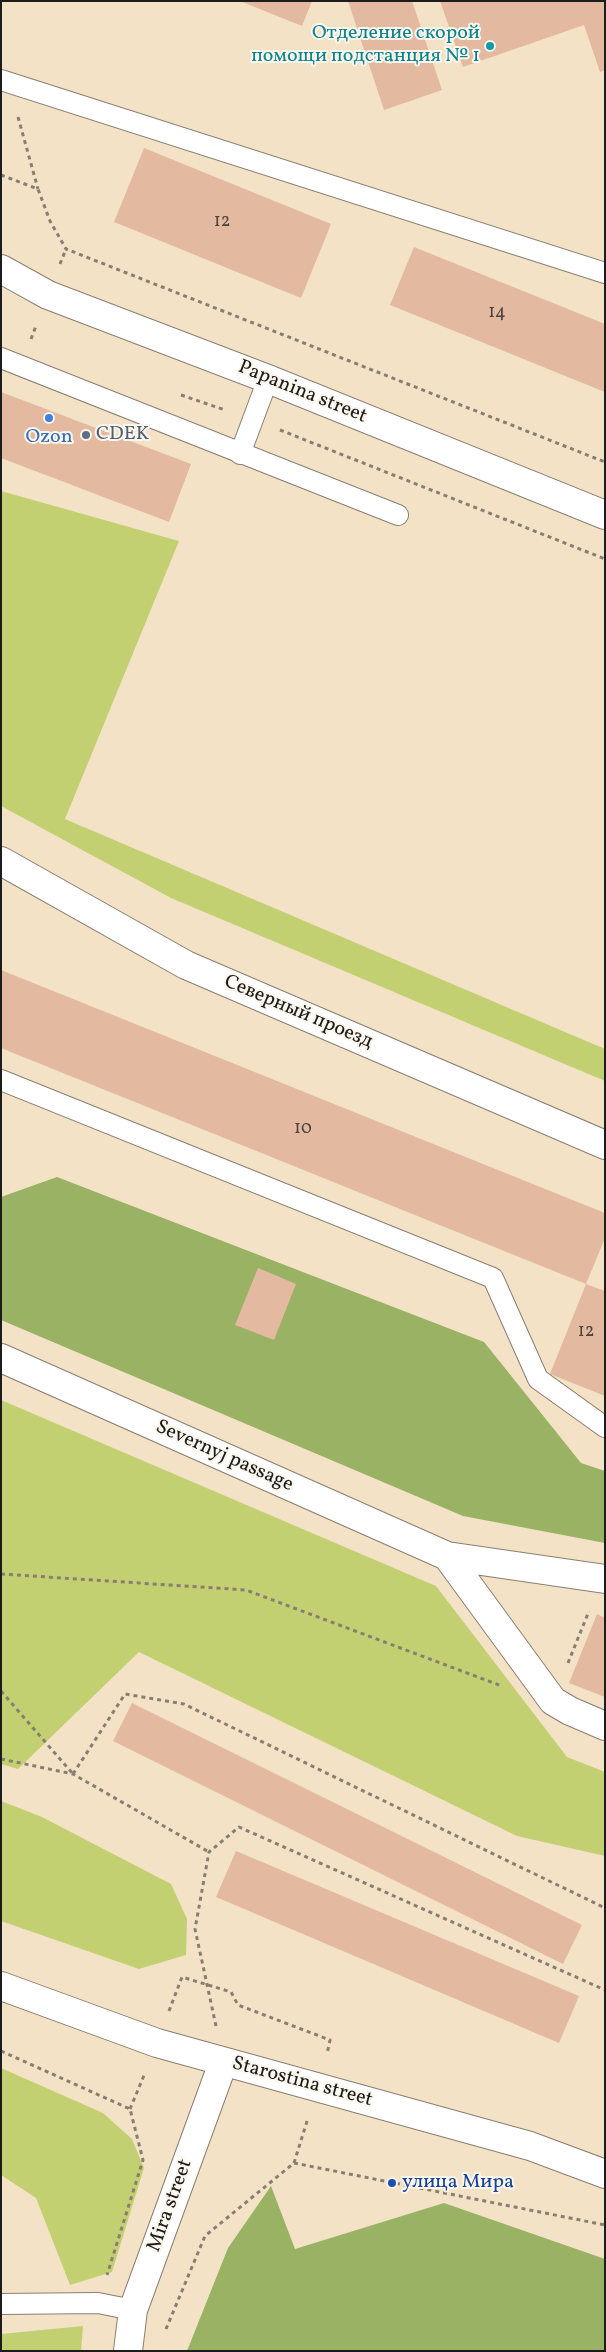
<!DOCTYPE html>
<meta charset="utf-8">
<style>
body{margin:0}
#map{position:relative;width:606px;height:2352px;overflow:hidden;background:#f4e2c7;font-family:Vollkorn,serif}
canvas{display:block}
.frame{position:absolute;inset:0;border:2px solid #1c1c1c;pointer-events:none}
</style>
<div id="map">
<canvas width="606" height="2352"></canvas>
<div class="frame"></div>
</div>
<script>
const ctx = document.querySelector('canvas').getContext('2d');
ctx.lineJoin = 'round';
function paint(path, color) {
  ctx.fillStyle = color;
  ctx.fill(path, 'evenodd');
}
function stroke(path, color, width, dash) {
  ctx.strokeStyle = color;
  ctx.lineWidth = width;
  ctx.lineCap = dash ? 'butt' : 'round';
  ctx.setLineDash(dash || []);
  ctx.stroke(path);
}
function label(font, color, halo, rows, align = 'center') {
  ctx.font = font + ' Vollkorn,serif';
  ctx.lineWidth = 4;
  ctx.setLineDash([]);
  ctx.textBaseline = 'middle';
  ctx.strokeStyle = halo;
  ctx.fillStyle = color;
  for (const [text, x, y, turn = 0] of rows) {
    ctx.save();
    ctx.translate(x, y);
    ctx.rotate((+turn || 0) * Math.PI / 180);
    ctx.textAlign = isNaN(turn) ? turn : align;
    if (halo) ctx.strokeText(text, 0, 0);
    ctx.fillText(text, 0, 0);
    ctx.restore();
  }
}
paint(new Path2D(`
 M1,491L179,541L65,819L605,1049V1081L171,898L1,806Z
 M1,1400L436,1586L567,1757L605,1772V1856L517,1836L139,1652L18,1769L1,1764Z
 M1,1801L42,1817L171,1884L187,1919L186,1955L139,1969L1,1921Z
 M1,2068L103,2113L132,2139L144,2168L112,2272L70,2285L36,2198L1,2175Z
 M83,2326L81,2351H1V2334Z`), '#c3d072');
paint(new Path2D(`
 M57,1177L484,1342L581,1463L605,1471V1543L463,1516L1,1320V1197Z
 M271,2186L295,2249L444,2203L605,2259V2351H187L228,2248Z`), '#9ab264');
paint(new Path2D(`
 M240,1H312L302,26Z
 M348,1H412L442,90L384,110Z
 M440,1H605V70L600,72L584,25L463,67Z
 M144,148L331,224L301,298L114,222Z
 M414,247L605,324V392L390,305Z
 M1,392L191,464L169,522L1,458Z
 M1,970L605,1213V1238L586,1284L605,1291V1396L550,1374L586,1284L1,1048Z
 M258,1268L296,1284L274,1340L235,1325Z
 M597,1614L605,1618V1697L569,1683Z
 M132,1703L582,1925L563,1964L113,1741Z
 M236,1851L579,1996L559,2043L216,1897Z`), '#e3b9a0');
const service = new Path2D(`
 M1,80L605,273
 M1,358L398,515
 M240,454L268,379
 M1,1080L493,1278L538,1379L605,1427
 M1,2304L98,2303L133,2310`);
const minor = new Path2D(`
 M1,1358L447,1556L553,1701L570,1711L605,1726
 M447,1556L605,1579`);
const tertiary = new Path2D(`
 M1,861L186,965L605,1145
 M128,2351L133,2310L223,2063`);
const secondary = new Path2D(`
 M1,269L48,295L268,379L605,515
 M1,1986L157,2043L530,2146L605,2174`);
stroke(service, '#887f72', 22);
stroke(minor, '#887f72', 30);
stroke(tertiary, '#887f72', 30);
stroke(secondary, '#887f72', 30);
stroke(new Path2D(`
 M18,117L38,189
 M1,175L38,189L50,221L66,249L605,462
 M60,264L66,249
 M31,339L36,326
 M181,395L225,410
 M280,430L605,559
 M1,1574L246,1590L499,1685
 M568,1663L589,1611
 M1,1691L73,1774
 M1,1759L73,1774L209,1852
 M73,1774L125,1694L184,1704L605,1908
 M169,2011L182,1977L231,1992L238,2005L330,2040L327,2054
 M216,2026L195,1929L209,1852L239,1827L605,1990
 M1,2051L130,2109L143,2160L107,2275
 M130,2109L145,2073
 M294,2163L605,2225
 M166,2329L205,2236L294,2163L308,2118`), '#887f72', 3, [4, 4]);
stroke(service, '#fff', 20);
stroke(minor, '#fff', 28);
stroke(tertiary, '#fff', 28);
stroke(secondary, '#fff', 28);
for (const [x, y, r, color] of [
 [490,46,5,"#0f9aa8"],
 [49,418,5,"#3f7fe0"],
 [86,435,5,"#5c6f8a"],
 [392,2183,5,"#1a4fb4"]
]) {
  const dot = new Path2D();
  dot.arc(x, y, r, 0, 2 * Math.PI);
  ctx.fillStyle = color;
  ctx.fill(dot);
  stroke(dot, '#fbf7ec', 2);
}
label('18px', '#4e433d', null, [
 ["12",222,223],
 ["14",497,314],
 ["10",303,1130],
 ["12",586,1333]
]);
label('20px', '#0d838f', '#fbf7ec', [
 ["Отделение скорой",480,34],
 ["помощи подстанция № 1",480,57]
], 'right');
label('20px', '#1c1c1c', '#fbf7ec', [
 ["Papanina street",302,393,22],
 ["Северный проезд",298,1013,23],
 ["Severnyj passage",224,1457,24],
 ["Starostina street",302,2083,15],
 ["Mira street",171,2206,-70]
]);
label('20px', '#4e5e75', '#fbf7ec', [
 ["CDEK",96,435]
], 'left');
label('20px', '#366cbe', '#fbf7ec', [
 ["Ozon",49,438]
]);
label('20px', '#164399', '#fbf7ec', [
 ["улица Мира",402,2183]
], 'left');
</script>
